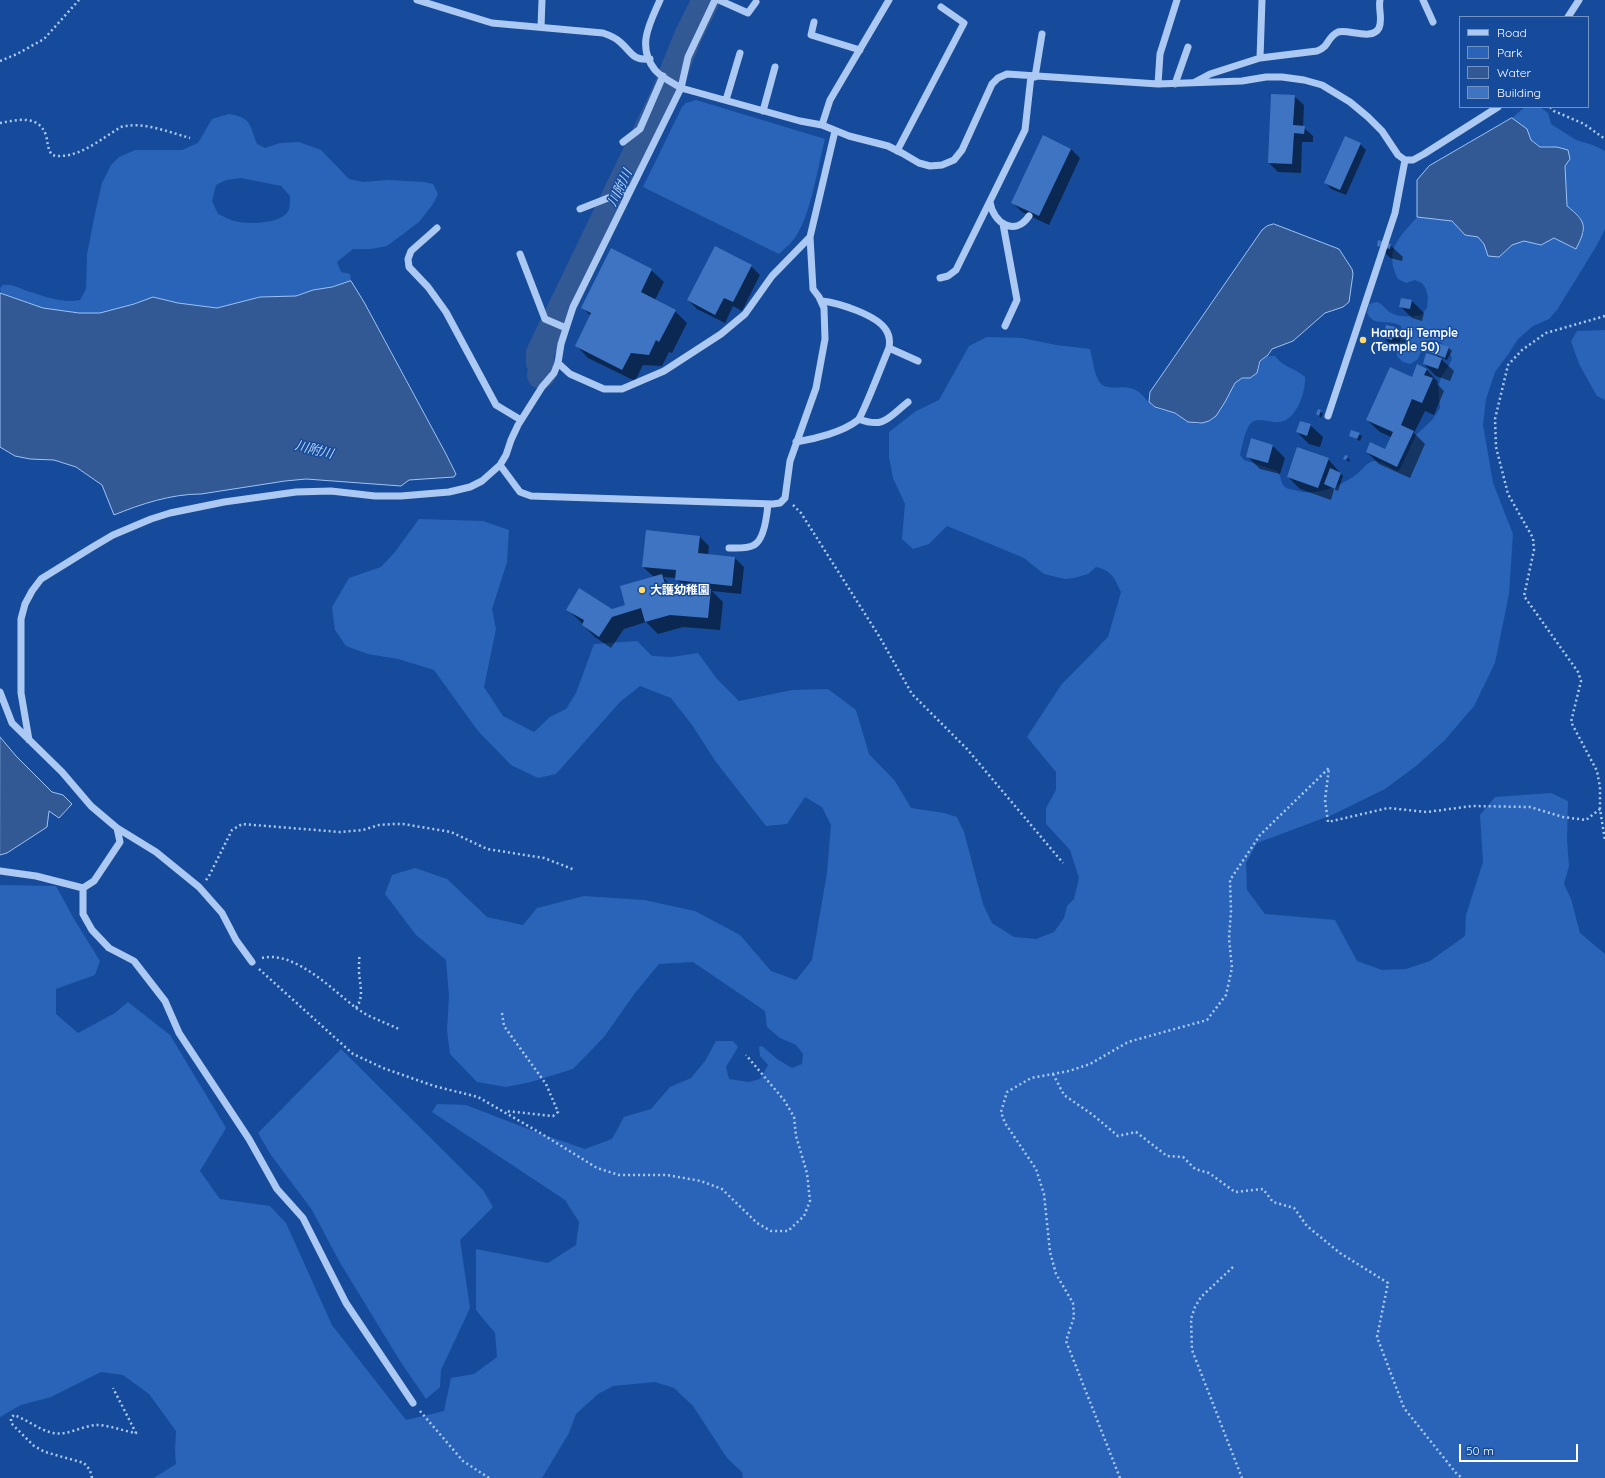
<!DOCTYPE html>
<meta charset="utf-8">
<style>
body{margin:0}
#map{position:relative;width:1605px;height:1478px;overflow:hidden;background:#164b9b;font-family:Quicksand,sans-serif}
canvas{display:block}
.legend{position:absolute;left:1459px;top:16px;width:130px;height:92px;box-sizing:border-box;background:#164b9b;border:1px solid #7393c3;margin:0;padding:5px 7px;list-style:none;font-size:12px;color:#fff}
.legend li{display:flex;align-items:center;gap:8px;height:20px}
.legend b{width:20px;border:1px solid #7393c3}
.scale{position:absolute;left:1459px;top:1444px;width:119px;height:18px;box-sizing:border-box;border:2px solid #fff;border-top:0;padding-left:5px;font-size:12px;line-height:14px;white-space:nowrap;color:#fff;-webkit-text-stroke:3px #164b9b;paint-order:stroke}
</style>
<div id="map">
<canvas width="1605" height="1478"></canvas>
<ul class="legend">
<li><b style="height:5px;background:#abc9f3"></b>Road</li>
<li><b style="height:11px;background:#2964b9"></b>Park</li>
<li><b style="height:11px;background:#335994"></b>Water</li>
<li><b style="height:11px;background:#3e74c1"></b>Building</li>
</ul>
<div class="scale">50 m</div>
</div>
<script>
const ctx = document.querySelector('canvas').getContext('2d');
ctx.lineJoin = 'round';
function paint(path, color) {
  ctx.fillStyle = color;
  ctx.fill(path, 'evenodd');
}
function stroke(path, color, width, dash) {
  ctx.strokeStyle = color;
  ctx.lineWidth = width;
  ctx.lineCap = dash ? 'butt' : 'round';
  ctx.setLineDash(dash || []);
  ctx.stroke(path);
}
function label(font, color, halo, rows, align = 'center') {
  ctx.font = font + ' Quicksand,"Noto Sans JP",sans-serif';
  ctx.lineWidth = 3;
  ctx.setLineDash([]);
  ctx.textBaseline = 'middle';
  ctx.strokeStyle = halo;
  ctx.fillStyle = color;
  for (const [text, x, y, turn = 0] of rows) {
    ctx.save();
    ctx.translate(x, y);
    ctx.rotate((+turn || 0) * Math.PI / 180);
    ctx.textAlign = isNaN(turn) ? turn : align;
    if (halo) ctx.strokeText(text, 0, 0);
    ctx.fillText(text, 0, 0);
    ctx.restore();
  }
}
paint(new Path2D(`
 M696,100L825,139C818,166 811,214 796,236C792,243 785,248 779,254L643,187L682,107L686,103Z
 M1525,107H1540L1548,113L1551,124L1576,140L1593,145L1605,151V229L1597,245L1557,310L1549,319L1533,326L1518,339L1509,353L1495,372L1486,399L1483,425L1493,483L1513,534L1509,594L1495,663L1474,706L1444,741L1416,766L1385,789L1332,815L1257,843L1246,863L1247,890L1265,914L1335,920L1357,961L1382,970L1406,969L1430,961L1465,936L1466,915L1483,862L1480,815L1495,797L1551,793L1568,801L1567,840L1569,866L1564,884L1571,899L1580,933L1605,954V1478H743L742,1472L727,1458L693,1406L674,1388L655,1382L613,1386L598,1394L576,1414L569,1433L542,1478H154L176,1464L175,1451L176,1431L149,1394L123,1375L101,1372L51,1397L21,1405L0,1417V885L56,886L74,919L100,961L95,975L56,989V1014L78,1033L115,1013L128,1002L170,1035L226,1128L200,1171L220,1199L270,1206L286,1223L332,1325L406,1420L444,1411L451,1378L474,1374L497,1357L495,1333L476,1310V1249L548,1263L576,1245L579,1222L565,1200L432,1112L437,1104L466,1105L536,1132L585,1149L612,1139L624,1117L651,1109L670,1087L691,1078L705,1061L716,1041H733L738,1047L726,1067L729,1079L749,1082L760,1079L768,1065L760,1056L759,1047L762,1046L777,1059L792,1068L802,1064L803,1054L796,1045L780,1038L767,1027L765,1011L693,962L659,964L635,993L604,1037L573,1069L531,1082L506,1087L477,1082L450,1054L447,1030L449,996L446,960L416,935L385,894L392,875L415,868L447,879L487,917L523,925L537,908L584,896L644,900L695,911L740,935L771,971L796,980L812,960L827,873L831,825L822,807L805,797L787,824L766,826L716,762L692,725L671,698L640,686L620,702L556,774L538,778L511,765L478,731L434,670L398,659L368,654L346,646L335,630L332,607L349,578L381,567L395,552L419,519L483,521L509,530L507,562L492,609L496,629L484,687L503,716L534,732L550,717L566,709L576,693L594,644L637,641L652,656L672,657L698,653L717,679L739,701L792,690L828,689L856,710L869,754L895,781L911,808L944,813L957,817L964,832L983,904L992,923L1014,937L1036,939L1054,932L1064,918L1067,906L1074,899L1079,878L1070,850L1046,824V808L1056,790V772L1027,737L1061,685L1108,637L1121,592C1114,577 1112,571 1096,567L1088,574L1074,578L1065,579L1044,574L1024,558L947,526L929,544L913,549L902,539L905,504L893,478L889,457V432L916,411L939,400L969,346L987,337L1022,338L1056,345L1090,349C1093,360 1094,376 1101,384C1110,392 1125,382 1139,392C1144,396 1148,403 1154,407C1160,411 1168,410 1175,413C1186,417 1191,429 1208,421C1222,415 1226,396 1234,384C1239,376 1252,381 1257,372C1263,363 1258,355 1275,356C1284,368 1295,368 1305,377C1306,392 1296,421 1279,422C1271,423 1261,418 1254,421C1245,425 1243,445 1240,455L1244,460L1277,471C1282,476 1280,483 1285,487C1287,489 1291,489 1294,490C1315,497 1339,487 1357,474C1362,470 1368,461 1374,461C1381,461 1391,468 1397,471L1400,469L1416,435L1432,420L1440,408C1439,396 1436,385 1443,374C1447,368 1450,365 1452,358C1445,345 1441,337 1425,341L1418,359L1410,364L1403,362L1397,356C1398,346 1402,336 1401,326C1387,317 1376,329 1367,313L1369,304L1377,302C1382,304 1383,306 1387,310C1395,318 1411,317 1421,315L1427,308L1428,297L1426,289L1422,283L1415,280L1406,283L1398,279C1383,250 1400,237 1417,217L1452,221L1465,235L1478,237L1499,257L1512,245L1524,241L1541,245L1554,238L1584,233C1582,218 1578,215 1567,206L1565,166L1570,159L1557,147H1540L1531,140L1527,129L1512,118Z
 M229,114C252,118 249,124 257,144L265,148L280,143L299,142L321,150L349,179L363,182L387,180L424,182L433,184L438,194L433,204L419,222L387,246L371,249H353L337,262L341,272L350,274L351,281L332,287L313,290L296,296L260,297L217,308L177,303L153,297L134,304L100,313H79L43,308L1,293L0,288L3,285C12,284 19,288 27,291C44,296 63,304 80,300L86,289L87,254L96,209L102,183L111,165L119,157L135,150H182L198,143L212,119ZM241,178L281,186L290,196C290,200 290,205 289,209C285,224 247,225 235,221C229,220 223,216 218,214L212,201L216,185L226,180Z
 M1605,330V400L1597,396L1579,364L1571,341L1577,331Z
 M341,1049L483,1190L493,1207L460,1240L470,1308L441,1370L440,1387L426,1399L400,1361L339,1261L312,1210L271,1155L258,1133Z`), '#2964b9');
const water = new Path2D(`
 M1512,118L1527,129L1531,140L1540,147H1557L1568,150L1570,159L1565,166L1567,206C1587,222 1587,227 1576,249L1554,238L1541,245L1524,241L1512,245L1499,257L1488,256L1484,244L1478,237L1465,235L1452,221L1417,217V180L1429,166Z
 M1274,224L1339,249L1352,269L1353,274L1349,302L1343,307L1325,313L1293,341L1272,349L1268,355L1260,361L1257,373L1250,378H1242L1235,383L1225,402L1216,416L1209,421L1202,423L1188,422L1175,413L1155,407L1149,402L1150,392L1262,230L1267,226Z
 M351,281L364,302L446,454L456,474L454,477L409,480L401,486L306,479L285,481L201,494C171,494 141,504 114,515L102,485L76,467L54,460L30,459L15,456L0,447V293L43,308L79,313H100L134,304L153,297L178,303L217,308L260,297L296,296L313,290L332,287Z
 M0,737L16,756L52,792L63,795L72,804L59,818L49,811L47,827L7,853L0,855Z`);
paint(water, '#335994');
stroke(water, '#9dc3f5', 1);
paint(new Path2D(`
 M1294,96L1304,105L1303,127L1313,136V142H1302L1301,173L1278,172L1269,163Z
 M1360,144L1366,150L1346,195L1331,189L1326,183Z
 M1071,149L1080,158L1049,225L1022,212L1013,203Z
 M1378,245H1390L1403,257L1402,261L1390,258Z
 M715,248L751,266L760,275L742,311L733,306L725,323L697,309L688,300Z
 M651,270L664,282L655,300L675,311L687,323L672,353L669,352L662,366L643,365L635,381L588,358L576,345L591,316L582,307Z
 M1402,299L1412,301L1424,313L1422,321L1412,318L1400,306Z
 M1394,328L1406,341L1404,352L1396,350L1384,338Z
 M1433,342L1449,348L1452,351L1447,360L1439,357L1454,371L1450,381L1436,376L1424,364L1437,357L1438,356L1429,351Z
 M1426,369L1438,382L1437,384L1444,391L1434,415L1425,411L1414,433L1425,444L1410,478L1379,464L1367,452L1385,450L1391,437L1380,432L1367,420L1412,379Z
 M1320,411L1323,414L1321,418L1317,414Z
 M1310,425L1323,437L1320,447L1309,444L1297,432Z
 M1359,434L1362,436L1360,441L1350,436Z
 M1273,446L1285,458L1280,474L1260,469L1247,456Z
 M1347,457L1350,460L1349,462L1344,458Z
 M1328,459L1343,476L1338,491L1334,489L1331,500L1300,489L1288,477Z
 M700,537L709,546L708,555L735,558L744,567L741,594L712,591L723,602L720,630L683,627L658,634L646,622L624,629L611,648L595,637L583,625V624L568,610H612L626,606L654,577L643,567ZM663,577L676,578L684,587L674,589Z`), '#0007');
stroke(new Path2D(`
 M541,375L544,370L540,363V353L665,94L688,36L706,0`), '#335994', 28);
paint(new Path2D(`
 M1271,94L1295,95L1293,125L1305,126L1304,134L1294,133L1292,164L1268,163Z
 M1043,135L1071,149L1039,216L1011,203Z
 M1345,136L1361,143L1340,190L1324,183Z
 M1378,240L1391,244L1390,249L1377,246Z
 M715,246L752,265L733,302L724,298L715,315L687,300Z
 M611,248L652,269L641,292L676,310L659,342L656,340L649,355L631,353L622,370L575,346L591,313L581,308Z
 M1401,298L1412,300L1410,309L1399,307Z
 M1386,325L1395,327L1392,340L1383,338Z
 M1432,341L1449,347L1445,358L1427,351Z
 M1426,353L1442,358L1438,369L1423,364Z
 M1417,364L1427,369L1424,375L1433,378L1422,403L1412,399L1401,425L1414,431L1397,467L1366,452L1370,442L1385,449L1393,432L1366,420L1390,367L1412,377Z
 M1318,409L1321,410L1319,416L1316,414Z
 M1300,421L1311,424L1307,436L1296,432Z
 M1351,430L1360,433L1357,439L1349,436Z
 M1251,438L1273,445L1268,463L1246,457Z
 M1297,447L1329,458L1318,488L1287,477Z
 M1345,455L1348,456L1346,460L1343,459Z
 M1330,468L1341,473L1335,489L1324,484Z
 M646,530L700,536L698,553L735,557L732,586L675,580L676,570L642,567Z
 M662,574L667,591L679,585L711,589L708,618L670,615L645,622L641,608L612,617L599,637L582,625L584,620L566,610L579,588L612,609L625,605L620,586Z`), '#3e74c1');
stroke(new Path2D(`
 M0,61L17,54L44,39L79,0
 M1550,107L1554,111L1584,124L1605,139
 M0,123C17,120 38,114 46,135C48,142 47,148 52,155C76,161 102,138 121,127C143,121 168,132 190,138
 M1605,316L1546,333L1522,350L1508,365L1495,419L1496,447L1508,494L1533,538L1534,550L1524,596L1578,672L1581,681L1571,722L1597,771L1600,787V809L1605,841
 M793,505L801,513L879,636L912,694L967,749L1063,863
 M206,880L209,876L232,830L242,824L340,832L363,830L379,825L394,824H403L451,832L487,849L544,858L575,870
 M262,958C294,950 333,990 356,1008C365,996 359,983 359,970C359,964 359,959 360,954
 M259,969L353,1054L383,1068L434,1086L478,1097L542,1134L597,1168L619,1175H667L701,1181L722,1189L757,1223L771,1231H788L804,1216L810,1201L807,1173L796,1136L794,1117L784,1100L746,1055
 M356,1008L367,1015L399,1029
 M502,1013L504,1026L546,1084L558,1112L553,1116L505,1111
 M1053,1074L1064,1095L1093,1115L1118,1136L1136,1132L1167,1156L1183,1157L1195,1169L1209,1173L1235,1192L1263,1189L1273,1202L1294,1208L1307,1226L1340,1253L1388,1283L1377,1337L1404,1408L1456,1473L1462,1478
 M1233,1267L1201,1297L1195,1307L1191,1319L1192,1350L1242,1478
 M420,1411L463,1461L489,1478
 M92,1478L90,1470L84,1463L45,1452L34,1446L11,1423V1418L14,1415C28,1420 39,1430 53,1433C67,1436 82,1426 96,1425C109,1425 123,1431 136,1433L113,1388
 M1120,1478L1066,1341L1074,1317L1073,1303L1056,1274L1050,1252L1044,1194L1036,1169L1005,1123L1001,1112L1007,1092L1031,1078L1069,1071L1090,1064L1128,1042L1207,1020L1226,995L1232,968L1229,938L1231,911L1230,880L1260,835L1329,768L1325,800L1328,822L1388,808L1427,812L1472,806L1530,807L1563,817L1586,820L1600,809`), '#abc9f3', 2.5, [2, 3]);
stroke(new Path2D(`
 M417,0L492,23L603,33C609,35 615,37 620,42C632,52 632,61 650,59
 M660,0C650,23 636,46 655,70C662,78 673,83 681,88L800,121L822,125L849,136L888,146L902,153L919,163L930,166L942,165L954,160L962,150L992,84L998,78L1007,74L1158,84L1242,81L1266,77H1282L1304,80L1322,85L1350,102L1368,117L1382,131L1398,155L1405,160H1413L1424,154L1498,107
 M719,0L748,13L756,2
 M1423,0L1433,22
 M1568,17L1579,0
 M814,22L811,35L860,50
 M541,27L542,0
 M1260,58L1262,0
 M1035,77L1042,34
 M1195,82L1210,74L1260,58L1317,51C1320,50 1323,48 1325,46C1329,41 1331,35 1338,32C1349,29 1372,41 1379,28C1383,19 1378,9 1380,0
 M1158,84L1160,54L1177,0
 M1175,84L1188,47
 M726,100L740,53
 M763,111L775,67
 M822,125L830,100L889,0
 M623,142L640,129L663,76
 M897,151L964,23L941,7
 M990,202C993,223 1015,237 1029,216
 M580,209L631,189
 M1003,224L1017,300L1005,326
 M437,228L411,251L408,259L409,267L428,287L446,312L496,405L521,420
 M520,254L545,319L566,328
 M940,278L948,276L956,270L1025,130L1031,76
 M889,348L918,361
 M558,363L570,374L604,389H622L664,371L721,334L745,314L772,276L810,237
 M1328,416L1395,213L1405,160
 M859,419C884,429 889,417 908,402
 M796,442C815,439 843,432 858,420C863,415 884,359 889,348C890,342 890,336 886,330C877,315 839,303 822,301
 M500,465L520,492L531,496L773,504L780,503L785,498L790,461L816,388L825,339L824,308L819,297L813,289L810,237L835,131
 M729,548C737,548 747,549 754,545C764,540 767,515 768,504
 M0,692L12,723L62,772L91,806L117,828L120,842L94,881L83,888L36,876L0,871
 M29,740L21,693V619L25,604L32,591L41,579L91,548L113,535L151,519L170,513L224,502L296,492L331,491L375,496H401L449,492L470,487L482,481L500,465L506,455L511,440L518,425L542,387L554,373L558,363L561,344L573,307L681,88L688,57L715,0
 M117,828L156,852L199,887L222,913L236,940L252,962
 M83,888V914L92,930L109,948L134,961L165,1001L179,1033L249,1139L277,1189L303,1218L346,1303L413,1403`), '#abc9f3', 7);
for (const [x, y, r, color] of [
 [1363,340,4,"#ffda6c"],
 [642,590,4,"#ffda6c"]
]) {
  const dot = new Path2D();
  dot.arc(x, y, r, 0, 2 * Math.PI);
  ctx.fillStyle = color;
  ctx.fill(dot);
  stroke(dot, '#164b9b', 1.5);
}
label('bold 12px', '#fff', '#164b9b', [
 ["Hantaji Temple",1371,333],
 ["(Temple 50)",1371,347],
 ["大護幼稚園",650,590]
], 'left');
label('italic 13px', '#b7d3f9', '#164b9b', [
 ["川附川",620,188,-64],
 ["川附川",314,450,14]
]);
</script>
